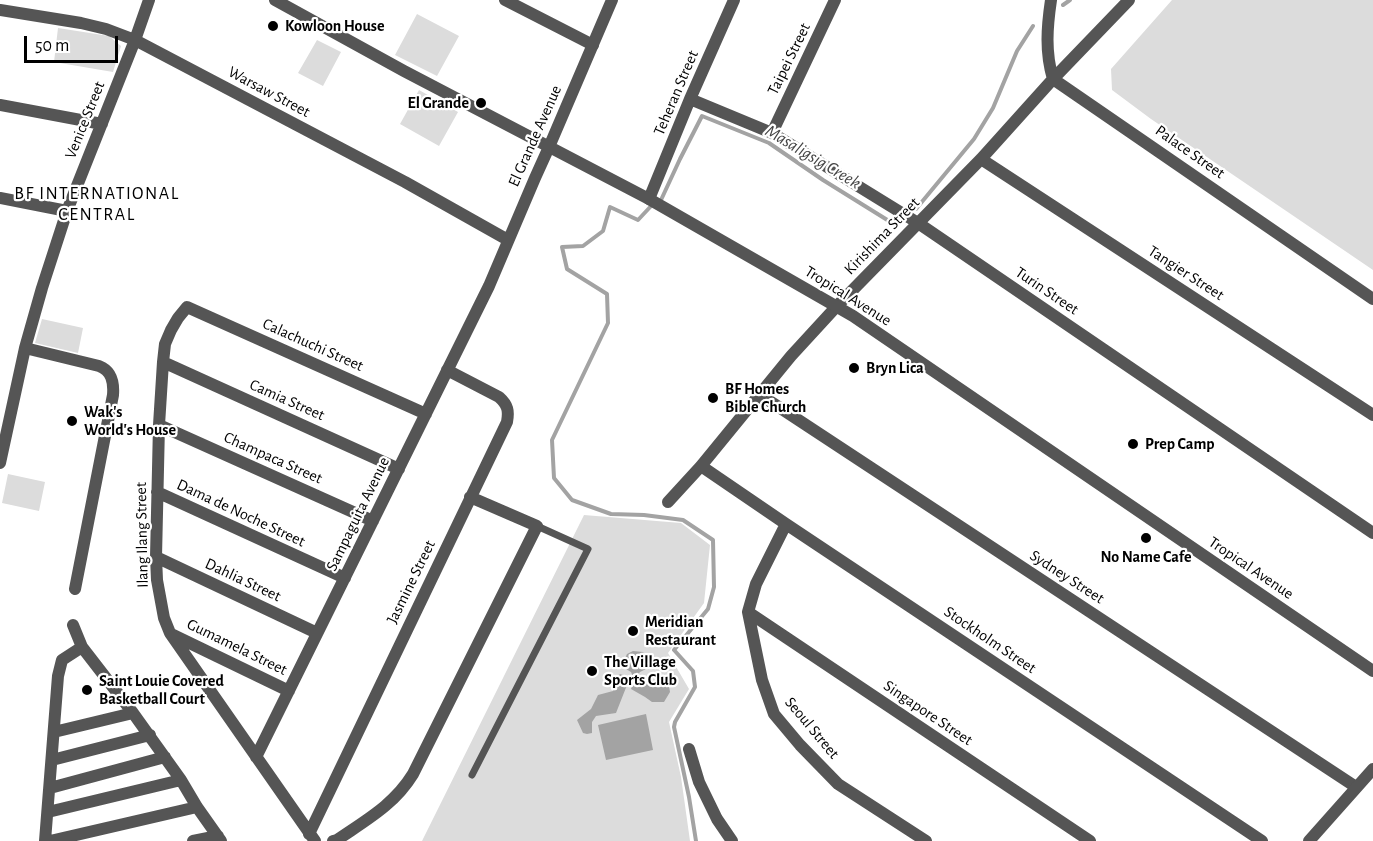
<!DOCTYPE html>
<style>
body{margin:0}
#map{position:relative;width:1373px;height:841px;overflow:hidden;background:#fff;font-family:"Alegreya Sans",sans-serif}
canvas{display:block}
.scale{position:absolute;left:24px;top:36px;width:94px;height:27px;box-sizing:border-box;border:3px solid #000;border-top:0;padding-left:8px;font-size:18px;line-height:21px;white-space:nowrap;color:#000;-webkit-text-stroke:4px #fff;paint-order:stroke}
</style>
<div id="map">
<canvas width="1373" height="841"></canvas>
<div class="scale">50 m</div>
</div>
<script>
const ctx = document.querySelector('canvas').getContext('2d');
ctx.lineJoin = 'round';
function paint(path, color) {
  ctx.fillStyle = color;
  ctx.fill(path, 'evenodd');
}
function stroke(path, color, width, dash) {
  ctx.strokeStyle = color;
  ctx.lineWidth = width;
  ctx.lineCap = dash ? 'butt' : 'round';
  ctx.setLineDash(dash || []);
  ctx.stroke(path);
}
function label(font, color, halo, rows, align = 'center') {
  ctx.font = font + ' "Alegreya Sans",sans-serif';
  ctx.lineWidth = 4.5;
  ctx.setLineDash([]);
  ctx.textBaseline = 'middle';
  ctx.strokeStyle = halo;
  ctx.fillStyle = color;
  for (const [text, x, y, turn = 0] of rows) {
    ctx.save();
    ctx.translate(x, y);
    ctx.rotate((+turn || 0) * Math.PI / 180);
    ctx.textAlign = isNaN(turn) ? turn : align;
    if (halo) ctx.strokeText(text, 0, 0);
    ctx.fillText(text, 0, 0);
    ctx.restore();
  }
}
paint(new Path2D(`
 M1172,0H1373V270L1151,119L1112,90L1111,69Z
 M417,14L459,36L437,76L395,55Z
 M58,28L109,36L121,46L113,72L54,62Z
 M317,40L341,52L323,86L298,73Z
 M419,90L458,112L439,146L400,124Z
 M42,319L83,328L78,353L35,343Z
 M8,474L45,482L39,511L2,503Z
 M584,515L681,523L710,545L704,603L668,653L689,689L669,722L681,777L690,841H422Z`), '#dcdcdc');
paint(new Path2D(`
 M633,651L643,652L646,657V669L640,672L637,676L642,682L650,681L656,684L661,681L669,686L670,692L664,702H652L645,697L631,689L634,679L631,672L626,669L622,665L627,654Z
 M620,674L628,677L629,680L616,713L596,716L592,722V733L587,734L583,733L577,720L591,709L598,695L613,691C616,685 614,679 620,674Z
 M646,714L653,750L606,760L598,725Z`), '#a3a3a3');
stroke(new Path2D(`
 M1063,5L1070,0
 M659,201L661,200L680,159L702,116L769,143L823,180L897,226
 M652,205L638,220L610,207L603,231L583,246L562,247L567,269L607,294L608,323L552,440L554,478L572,500L611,514L644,515L683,520L713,540L714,587L708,609L674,650L693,671L695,687L675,722L674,727L689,797L696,841
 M916,209L974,139L993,108L1017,51L1033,26`), '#a3a3a3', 4);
stroke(new Path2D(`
 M472,775L588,549L537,526`), '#555', 7);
stroke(new Path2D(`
 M505,0L593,45
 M1051,0C1047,27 1045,52 1053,79L1373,299
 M0,10L81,23L106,29L135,40L405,182L508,240
 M690,99L772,133L918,223L1373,533
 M0,105L102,124
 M772,133L835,0
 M981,159L1373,415
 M0,198L67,211
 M649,199L690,99L734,0
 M25,348L99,366C112,371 114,382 113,395L75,589
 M163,362L399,469
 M759,394L1356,787
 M159,425L373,521
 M0,463L25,348L42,288L67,211L135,40L149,0
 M701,466L786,524L1262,841
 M157,492L345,578
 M668,502L701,466L791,356L836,307L981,159L1053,79L1129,0
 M786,524L756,584L748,612L762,680L774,714L800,745L838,784L926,841
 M156,557L317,633
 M748,612L1090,841
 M73,625L82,647L133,713L181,780L197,807L221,841
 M171,634L289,691
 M54,732L133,713
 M689,749L699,782L717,819L732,841
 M256,757L489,286L535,178L549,147
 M52,760L150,735
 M50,788L165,757
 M48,812L181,780
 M309,834L507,422C509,411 508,405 499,397L447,370
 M45,841L58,676L62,660L82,647
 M50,841L197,807
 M193,841L218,836
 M315,841L170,633L164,618L157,580L156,557L159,425L163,362L165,344L171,330L178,318L187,307L426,414
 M333,841L337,840C366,820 394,805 413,774L537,526L470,497`), '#555', 12);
stroke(new Path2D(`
 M275,0L404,71L649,199L853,316L1373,671
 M549,147L612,0
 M1309,841L1373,769`), '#555', 12);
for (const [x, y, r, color] of [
 [273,26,6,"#000"],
 [481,103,6,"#000"],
 [854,368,6,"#000"],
 [713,398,6,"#000"],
 [72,421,6,"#000"],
 [1133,444,6,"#000"],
 [1146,538,6,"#000"],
 [633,631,6,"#000"],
 [592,671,6,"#000"],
 [87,690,6,"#000"]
]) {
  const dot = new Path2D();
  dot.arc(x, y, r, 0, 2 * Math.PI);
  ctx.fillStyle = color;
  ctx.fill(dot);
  stroke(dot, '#fff', 2);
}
label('bold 16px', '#000', '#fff', [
 ["Kowloon House",285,26],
 ["El Grande",469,103,"right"],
 ["Bryn Lica",866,368],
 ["BF Homes",725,389],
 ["Bible Church",725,407],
 ["Wak's",84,412],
 ["World's House",84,430],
 ["Prep Camp",1145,444],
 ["No Name Cafe",1146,557,"center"],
 ["Meridian",645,622],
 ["Restaurant",645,640],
 ["The Village",604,662],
 ["Sports Club",604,680],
 ["Saint Louie Covered",99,681],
 ["Basketball Court",99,699]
], 'left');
label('16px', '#000', '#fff', [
 ["Taipei Street",789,59,-64],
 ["Warsaw Street",269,92,28],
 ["Teheran Street",676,93,-67],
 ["Venice Street",85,120,-68],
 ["El Grande Avenue",535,136,-66],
 ["Palace Street",1190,152,35],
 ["Kirishima Street",882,236,-46],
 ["Tangier Street",1186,273,33],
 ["Turin Street",1047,291,34],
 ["Tropical Avenue",848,296,32],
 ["Calachuchi Street",313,345,24],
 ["Camia Street",287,400,24],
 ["Champaca Street",273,458,24],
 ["Dama de Noche Street",241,513,25],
 ["Sampaguita Avenue",358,514,-64],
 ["Ilang Ilang Street",142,535,-91],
 ["Tropical Avenue",1251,568,34],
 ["Sydney Street",1067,577,33],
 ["Dahlia Street",243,580,25],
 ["Jasmine Street",411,582,-64],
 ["Stockholm Street",990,640,34],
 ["Gumamela Street",237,647,26],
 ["Singapore Street",928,713,34],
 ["Seoul Street",812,728,50]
]);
label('italic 18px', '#444', '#fff', [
 ["Masaligsig Creek",813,157,31]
]);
ctx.letterSpacing = '1.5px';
label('18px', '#000', '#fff', [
 ["BF INTERNATIONAL",97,194],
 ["CENTRAL",97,215]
]);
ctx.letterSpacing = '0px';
</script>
